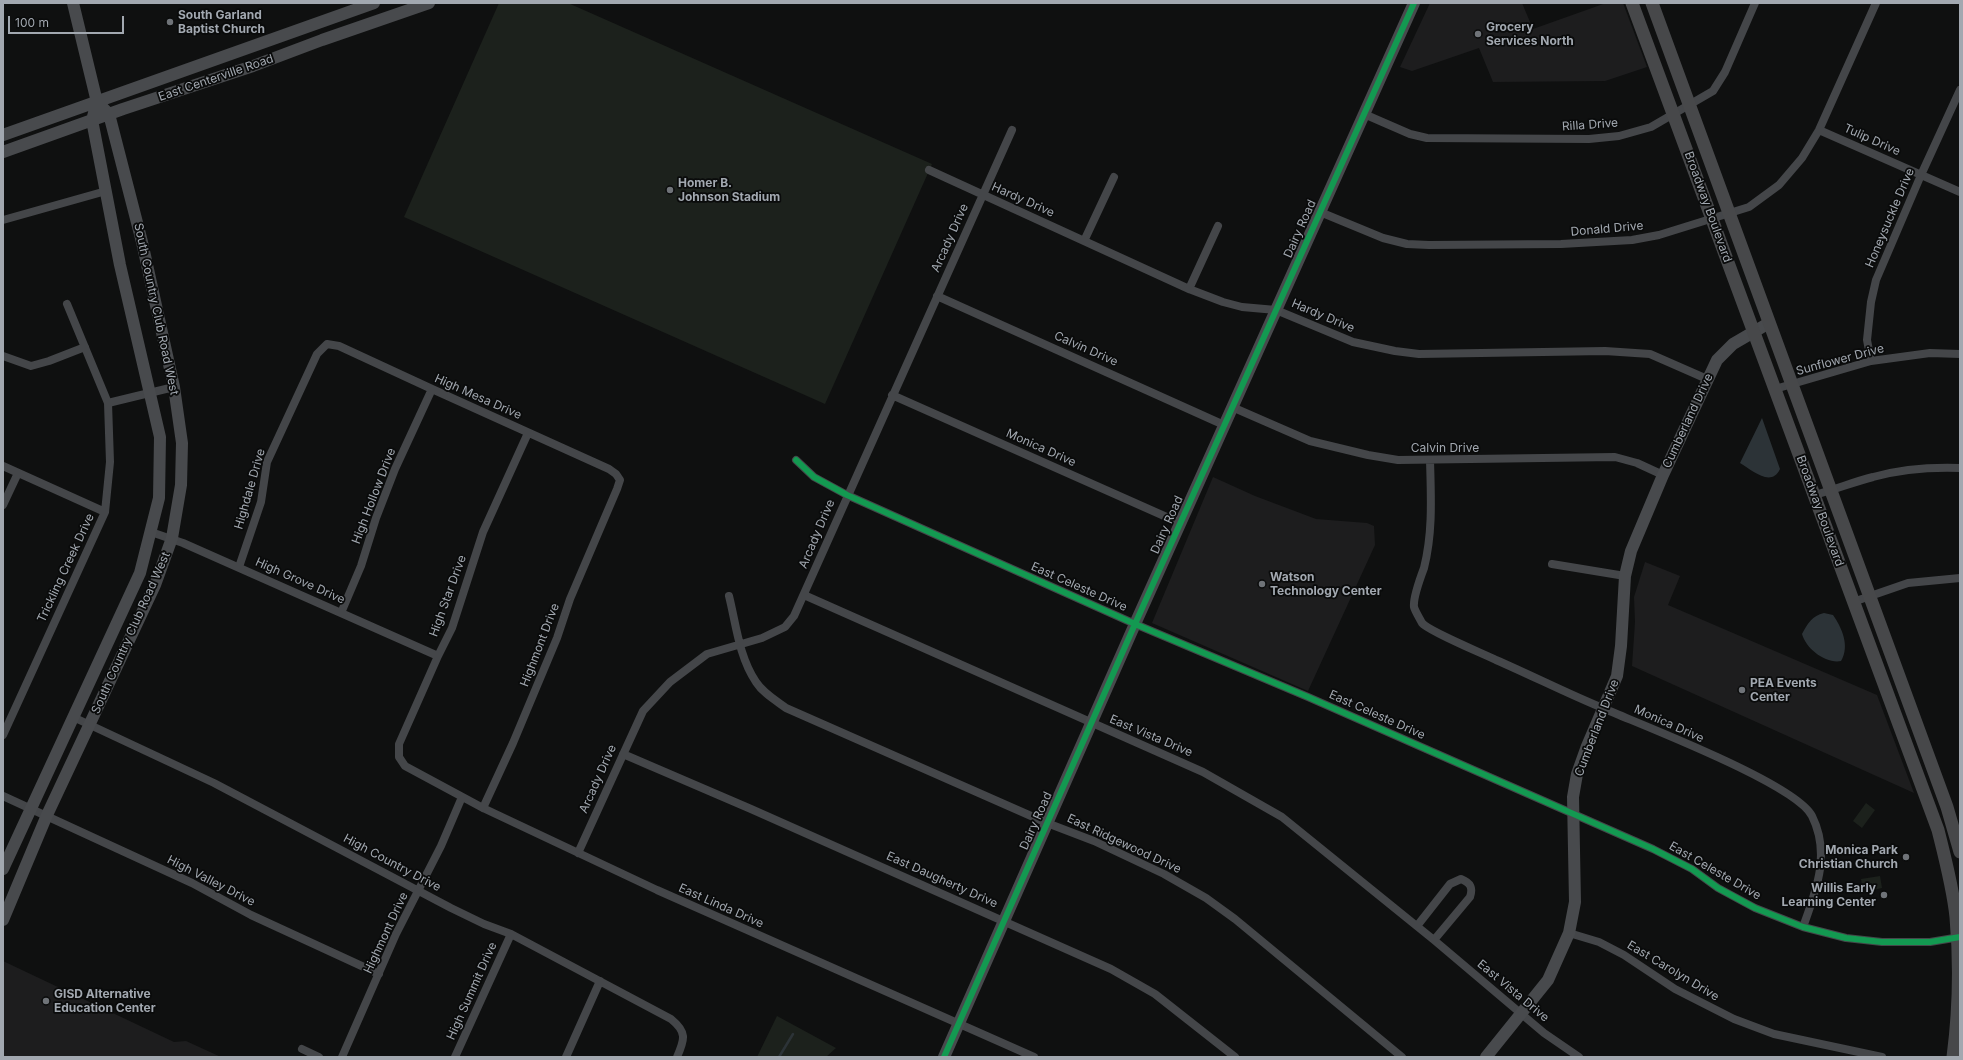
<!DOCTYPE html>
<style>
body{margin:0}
#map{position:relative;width:1963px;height:1060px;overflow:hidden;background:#0f1010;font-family:Inter,sans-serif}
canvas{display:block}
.frame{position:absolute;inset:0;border:4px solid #a2a8b0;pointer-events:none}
.scale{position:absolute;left:8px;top:16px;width:116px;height:18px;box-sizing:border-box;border:2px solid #a2a8b0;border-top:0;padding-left:5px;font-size:12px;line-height:14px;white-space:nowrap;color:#a2a8b0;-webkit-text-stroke:3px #0a0b0b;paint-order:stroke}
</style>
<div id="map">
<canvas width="1963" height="1060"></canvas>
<div class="frame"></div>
<div class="scale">100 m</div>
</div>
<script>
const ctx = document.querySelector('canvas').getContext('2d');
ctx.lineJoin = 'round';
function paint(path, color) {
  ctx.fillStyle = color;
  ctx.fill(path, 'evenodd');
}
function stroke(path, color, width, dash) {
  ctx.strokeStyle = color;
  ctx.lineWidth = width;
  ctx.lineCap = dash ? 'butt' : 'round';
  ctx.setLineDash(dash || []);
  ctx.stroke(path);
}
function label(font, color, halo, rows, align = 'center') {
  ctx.font = font + ' Inter,sans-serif';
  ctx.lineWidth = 3.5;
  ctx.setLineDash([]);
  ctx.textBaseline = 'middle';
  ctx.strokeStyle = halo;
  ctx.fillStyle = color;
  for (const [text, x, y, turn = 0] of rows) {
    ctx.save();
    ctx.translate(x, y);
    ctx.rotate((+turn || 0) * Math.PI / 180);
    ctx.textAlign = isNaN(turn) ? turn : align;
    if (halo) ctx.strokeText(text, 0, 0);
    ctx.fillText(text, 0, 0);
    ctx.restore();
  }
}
paint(new Path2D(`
 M1430,3H1522L1533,29L1606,3H1623L1647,67L1605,81L1493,82L1479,48L1412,71L1400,67Z
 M1213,477L1255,496L1316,519L1367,523L1374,526L1375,545L1308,691L1152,623Z
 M1645,562L1680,576L1668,605L1877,695L1914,793L1632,666L1635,622L1634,597Z
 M3,961L174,1042L186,1041L221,1057H3Z`), '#1d1d1e');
paint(new Path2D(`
 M499,3H568L932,164L825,404L404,217Z
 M1866,803L1875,810L1862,828L1853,821Z
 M1880,876L1882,888L1863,892L1861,879Z
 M777,1016L836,1048L826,1057H757Z`), '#1c211c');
paint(new Path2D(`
 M1762,418L1780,469C1771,488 1752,470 1740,463Z
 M1824,613L1833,615C1842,628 1850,646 1841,661C1826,664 1806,649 1802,634C1808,623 1812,616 1824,613Z`), '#2c3337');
stroke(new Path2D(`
 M779,1057L793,1034`), '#2c3337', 2.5);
stroke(new Path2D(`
 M1364,114L1410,134L1427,138L1589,139L1619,136L1651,127L1713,91L1725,72L1755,3
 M1819,130L1960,192
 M929,170L1189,289L1223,302L1242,307L1276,310L1353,342L1395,351L1419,354L1605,351L1650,354L1707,379
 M1320,212L1383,238L1407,244L1429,245L1561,244L1632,240L1659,235L1749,207L1779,185L1802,158L1819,130L1876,3
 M3,220L106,191
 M1084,241L1114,177
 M1189,289L1218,226
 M937,296L1224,425
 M3,356L31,366L49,361L85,347
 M1871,361L1867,340L1871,302L1876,280L1921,175L1960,90
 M1775,389L1871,361L1930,353L1960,354
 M892,395L1180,523
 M108,403L174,387
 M1232,407L1310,441L1368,455L1398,460L1615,457L1637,463L1663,475
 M528,433L483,532L452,628L438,656L399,744V757L405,766L483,808L657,890L1034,1057
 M796,460L814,477L847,495L1135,624L1308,697L1653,849L1692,869L1718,888L1755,908L1803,927L1846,938L1882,942H1930L1960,937
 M1430,460C1431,497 1433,532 1424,568C1421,576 1413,599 1414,607C1415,611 1420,619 1422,623C1428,631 1484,654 1496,660C1533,676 1568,694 1605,709C1644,726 1796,784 1812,816C1831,854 1816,891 1803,927
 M3,466L105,512
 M1814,495C1834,490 1853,482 1873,477C1902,469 1931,467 1960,468
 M3,505L18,473
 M151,532L183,543L438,656
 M1552,564L1625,576
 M239,567L261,502L267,462L317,354L327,344L339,346L432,389L609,469L616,474L620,480L617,489L570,599L557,638L513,743L483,808
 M804,595L1203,772L1282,817L1434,940L1544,1033L1579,1057
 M729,596C736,624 739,657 756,682C763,693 775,700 786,708L1047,823L1094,841L1164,874L1206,898L1235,919L1402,1057
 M1853,602L1908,583L1960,578
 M341,613L361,566L376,518L395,469L432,389
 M73,717L214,783L451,908L484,924L511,934L671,1019C687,1032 685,1039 677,1057
 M3,735L105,512L110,462L108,403L67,304
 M623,754L751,809L1111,969L1155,994L1235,1057
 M3,796L192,883L251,915L379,974
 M578,853L643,711L670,682L707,654L762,638L785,627L794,616L1012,130
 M1417,926L1450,884L1461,879C1471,883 1473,888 1470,897L1434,940
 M1569,933L1599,942L1624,955L1675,989L1734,1019L1774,1034L1882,1057
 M302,1049L319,1057
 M342,1057L396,934L441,846L462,797
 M455,1057L511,934
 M566,1057L600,981`), '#444649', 8);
stroke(new Path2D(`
 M3,135L374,3
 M3,152L123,109L253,66L322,40L429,3
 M3,869L140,573L159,498L160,437L120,265L92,120L97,102L73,3
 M3,920L47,815L155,585L172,538L181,485L182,443L174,387L142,242L109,114L97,102
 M944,1057L1135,624L1414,3
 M1486,1057L1548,980L1569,933L1575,902L1573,797L1577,774L1587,746L1617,676L1621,646L1625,576L1631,551L1663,475L1717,360L1733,344L1769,323`), '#484a4d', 12);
stroke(new Path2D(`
 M1632,3L1938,830C1945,858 1953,888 1956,917C1960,963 1959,1011 1953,1057
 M1652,3L1947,807L1960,852`), '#47484a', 13);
stroke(new Path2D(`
 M796,460L814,477L847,495L1135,624L1308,697L1653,849L1692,869L1718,888L1755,908L1803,927L1846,938L1882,942H1930L1960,937
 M944,1057L1135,624L1414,3`), '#139951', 6);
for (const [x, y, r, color] of [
 [170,22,4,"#6f7378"],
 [1478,34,4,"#6f7378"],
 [670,190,4,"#6f7378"],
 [1262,584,4,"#6f7378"],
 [1742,690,4,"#6f7378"],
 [1906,857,4,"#6f7378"],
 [1884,895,4,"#6f7378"],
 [46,1001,4,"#6f7378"]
]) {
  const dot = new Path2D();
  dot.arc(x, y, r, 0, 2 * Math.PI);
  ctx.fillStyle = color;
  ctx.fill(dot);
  stroke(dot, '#0a0b0b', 1.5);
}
label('bold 12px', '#a2a8b0', '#0a0b0b', [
 ["South Garland",178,15],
 ["Baptist Church",178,29],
 ["Grocery",1486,27],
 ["Services North",1486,41],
 ["Homer B.",678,183],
 ["Johnson Stadium",678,197],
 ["Watson",1270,577],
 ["Technology Center",1270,591],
 ["PEA Events",1750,683],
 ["Center",1750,697],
 ["Monica Park",1898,850,"right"],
 ["Christian Church",1898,864,"right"],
 ["Willis Early",1876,888,"right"],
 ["Learning Center",1876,902,"right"],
 ["GISD Alternative",54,994],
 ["Education Center",54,1008]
], 'left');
label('12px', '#a2a8b0', '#0a0b0b', [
 ["East Centerville Road",216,78,-19],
 ["Rilla Drive",1590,125,-4],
 ["Tulip Drive",1872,140,24],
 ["Hardy Drive",1023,200,24],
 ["Broadway Boulevard",1708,207,70],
 ["Honeysuckle Drive",1890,218,-67],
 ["Dairy Road",1300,229,-66],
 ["Donald Drive",1607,229,-5],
 ["Arcady Drive",950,238,-66],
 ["South Country Club Road West",156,309,78],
 ["Hardy Drive",1323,316,23],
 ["Calvin Drive",1086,349,24],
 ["Sunflower Drive",1840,360,-15],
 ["High Mesa Drive",478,397,24],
 ["Cumberland Drive",1688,421,-65],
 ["Monica Drive",1041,448,24],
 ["Calvin Drive",1445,448],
 ["Highdale Drive",250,489,-74],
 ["High Hollow Drive",374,496,-69],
 ["Broadway Boulevard",1820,511,70],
 ["Dairy Road",1167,525,-66],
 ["Arcady Drive",817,534,-67],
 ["Trickling Creek Drive",66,568,-65],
 ["High Grove Drive",300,581,24],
 ["East Celeste Drive",1079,587,24],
 ["High Star Drive",448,596,-70],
 ["South Country Club Road West",131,633,-66],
 ["Highmont Drive",540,645,-69],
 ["East Celeste Drive",1377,715,24],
 ["Monica Drive",1669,724,24],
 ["Cumberland Drive",1597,728,-69],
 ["East Vista Drive",1151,736,23],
 ["Arcady Drive",598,779,-66],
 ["Dairy Road",1036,821,-66],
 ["East Ridgewood Drive",1124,844,25],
 ["High Country Drive",392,863,28],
 ["East Celeste Drive",1715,871,30],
 ["East Daugherty Drive",942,880,24],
 ["High Valley Drive",211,881,27],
 ["East Linda Drive",721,906,24],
 ["Highmont Drive",386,933,-65],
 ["East Carolyn Drive",1673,971,31],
 ["High Summit Drive",472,991,-66],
 ["East Vista Drive",1513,991,40]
]);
</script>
